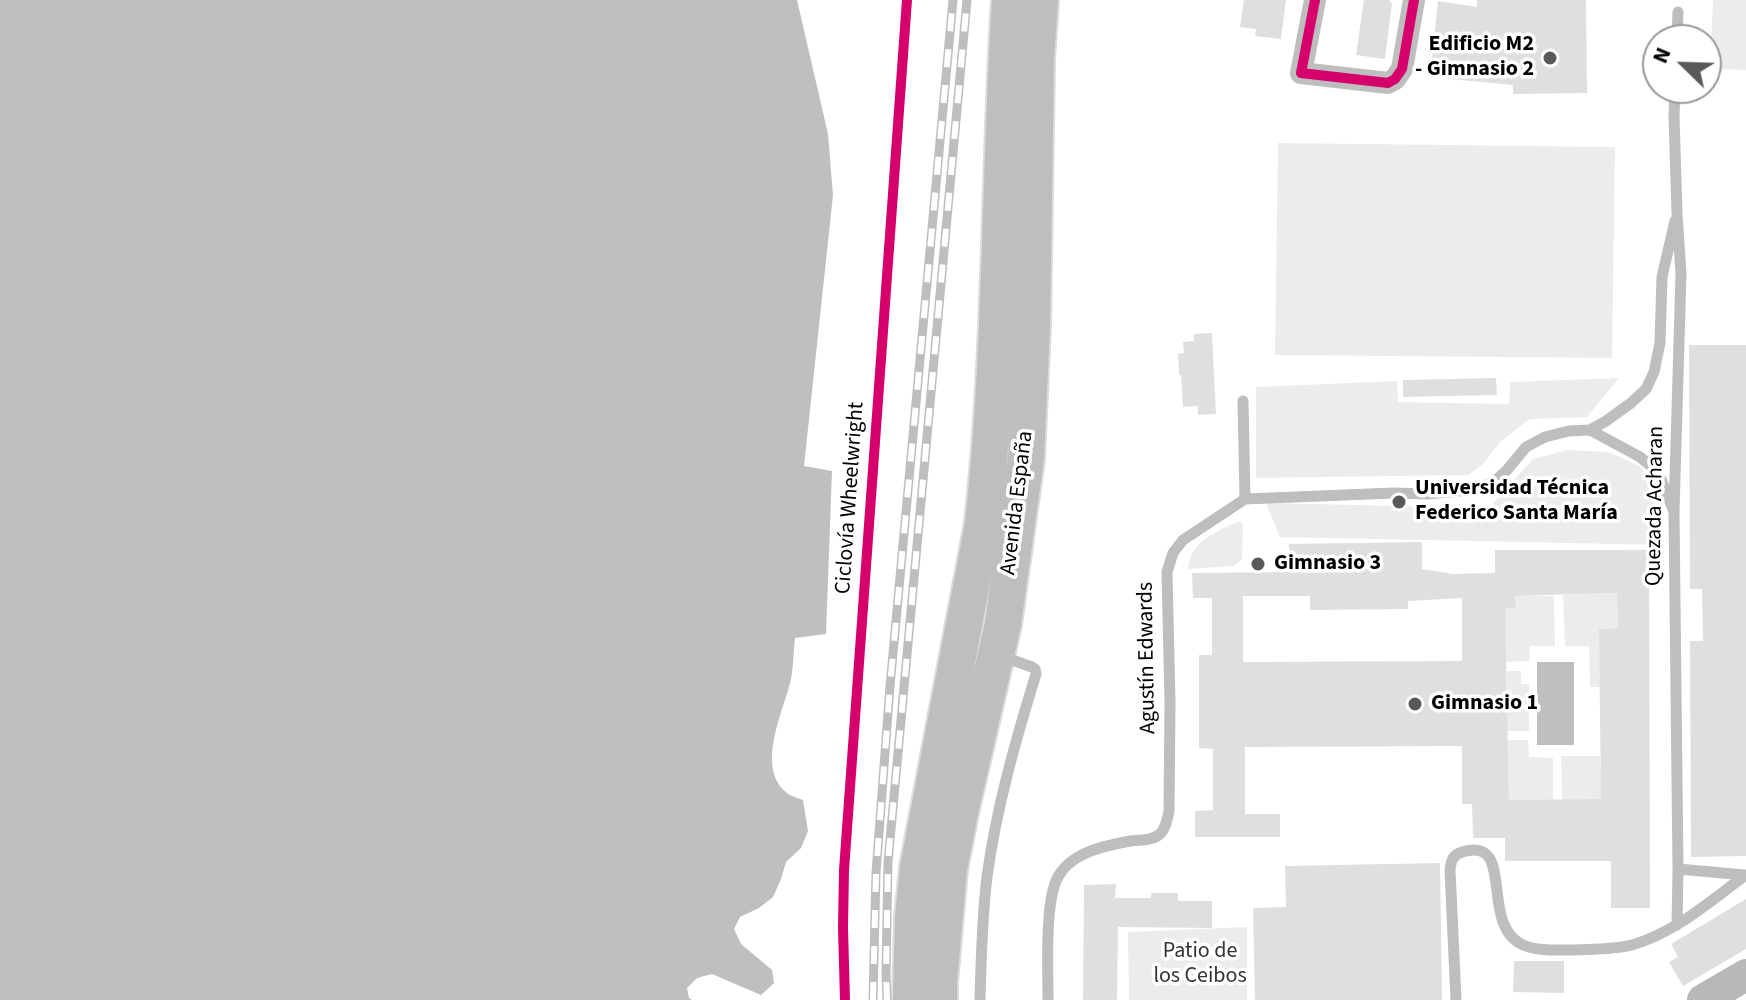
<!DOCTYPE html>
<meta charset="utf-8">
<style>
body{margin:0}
#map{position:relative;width:1746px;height:1000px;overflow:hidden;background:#fff;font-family:"Source Sans 3",sans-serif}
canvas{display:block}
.north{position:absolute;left:1642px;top:24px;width:80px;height:80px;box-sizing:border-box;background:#fff;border:2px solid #999;border-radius:50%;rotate:293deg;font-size:22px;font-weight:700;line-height:32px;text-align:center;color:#000}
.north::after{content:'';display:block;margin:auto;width:28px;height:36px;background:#595959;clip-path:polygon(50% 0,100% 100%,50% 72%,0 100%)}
</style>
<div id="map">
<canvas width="1746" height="1000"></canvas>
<div class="north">N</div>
</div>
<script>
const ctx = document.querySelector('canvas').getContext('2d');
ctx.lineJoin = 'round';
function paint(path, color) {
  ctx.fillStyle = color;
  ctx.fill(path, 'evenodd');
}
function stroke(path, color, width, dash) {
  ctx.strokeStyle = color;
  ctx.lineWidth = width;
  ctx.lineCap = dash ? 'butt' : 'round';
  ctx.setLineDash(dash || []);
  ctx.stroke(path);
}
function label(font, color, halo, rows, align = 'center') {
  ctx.font = font + ' "Source Sans 3",sans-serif';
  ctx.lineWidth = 7;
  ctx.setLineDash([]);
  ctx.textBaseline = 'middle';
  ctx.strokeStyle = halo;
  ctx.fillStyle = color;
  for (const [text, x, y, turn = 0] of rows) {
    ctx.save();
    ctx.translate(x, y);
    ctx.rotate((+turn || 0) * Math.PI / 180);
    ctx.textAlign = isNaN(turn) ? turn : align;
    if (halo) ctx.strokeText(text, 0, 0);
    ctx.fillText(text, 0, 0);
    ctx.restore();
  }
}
paint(new Path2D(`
 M1713,0H1746V70L1710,69Z
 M1278,143L1615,147L1612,358L1275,355Z
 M1619,378L1587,417L1530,419L1501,441L1482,465L1468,475L1256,478V387L1397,381L1398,402L1509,404L1510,382Z
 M1568,450L1609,452L1641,467L1662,500L1663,545L1280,537L1266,503L1489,508L1533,459Z
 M1237,522H1242L1243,527L1242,559L1234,566L1188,569C1190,542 1215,532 1237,522Z
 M1617,593L1618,628L1599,629L1600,687H1590L1589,646H1565L1563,595Z
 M1515,596H1554L1555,646H1530L1529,661L1506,662L1505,608H1516Z
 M1507,671H1521V684H1529V731H1507Z
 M1508,740H1528L1529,757L1553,758V800H1509Z
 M1561,756H1600L1601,776L1613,777L1612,799L1562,800Z
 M1247,927V1000H1129L1128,932Z`), '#ececec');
paint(new Path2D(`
 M0,0H797L828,134L833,195L804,466L832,471L826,634L795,638C793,654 794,671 789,687C781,716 757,768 786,792C790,796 798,798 803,800L808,831L801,848L786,862L781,879L773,897L759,908L740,917L734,929L741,944L772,970L774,983L761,995L712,974L697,978L687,988L689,998L692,1000H0Z
 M1537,662H1574V745H1537Z`), '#bfbfbf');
paint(new Path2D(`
 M1244,0H1286L1281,39L1255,36L1256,29L1240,27Z
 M1364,0H1390V2L1392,3L1385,59L1356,55Z
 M1477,0H1586L1587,93L1513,94V85L1430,77L1438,1L1477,7Z
 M1212,333L1216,414L1198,415V406L1183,407L1181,375H1179L1178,354L1184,353L1183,342L1194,341V334Z
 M1689,345H1746V856L1691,857L1690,641H1703L1702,589H1690Z
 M1496,378L1497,395L1403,397V380Z
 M1422,542V569L1453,574L1495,573V550H1649L1650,908H1611V861H1505V838H1473L1472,804H1462V746L1245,747V814H1280V837H1195V811L1213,810V749L1199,748V655H1212V598H1193L1192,573L1290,572L1289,544ZM1617,593L1618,628L1599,629L1601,799L1509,800L1505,608H1516L1515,596ZM1243,596H1310V610L1408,609V601L1462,598V661L1243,662Z
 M1440,863L1442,1000H1255L1253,908L1286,907L1285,866Z
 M1116,884L1115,898H1151V893H1178V901H1212V928L1118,927L1117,1000H1083L1084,885Z
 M1746,899V949L1683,986L1669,962L1678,957L1671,944Z
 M1514,961H1564V993L1513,992Z`), '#dfdfdf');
const primary = new Path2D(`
 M911,1000L913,918L918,868L983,524C1002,350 999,175 1010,0
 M939,1000V982L949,869L960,812L1003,624L1026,458L1032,326L1036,59L1040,0`);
stroke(primary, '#dbdbdb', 40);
stroke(new Path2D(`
 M1677,40L1678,12
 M1675,88L1674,116L1677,213L1681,274L1674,512L1678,869L1677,925
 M1243,401L1245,499
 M1590,430L1606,421L1631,403L1646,389L1654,372L1660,343L1662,277L1675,221
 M1678,869L1745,875
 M980,1000C981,959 982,917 987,877C996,809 1016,739 1036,674L1035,669L1032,667L1001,656
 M1048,1000C1048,970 1045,907 1056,881C1068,853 1103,846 1130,841C1140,840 1152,841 1160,834C1166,828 1167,820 1169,811L1170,703L1167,572L1173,553L1183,540L1245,499L1394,493L1427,494L1471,490L1493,483L1507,470L1526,447L1545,437L1569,431L1590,430L1640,457L1652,467L1661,479L1674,512
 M1456,1000L1450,870C1451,860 1453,855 1462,852C1517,835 1478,925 1523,945C1538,951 1554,950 1571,950C1590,949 1613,950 1632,945C1675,933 1711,900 1746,875`), '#bebebe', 11);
stroke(new Path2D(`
 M1315,0L1301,73L1388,83L1395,79L1402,69L1414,0`), '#bebebe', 22);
stroke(new Path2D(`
 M1703,1000L1746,975`), '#b8b8b8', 32);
stroke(primary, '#bebebe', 36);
const rail = new Path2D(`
 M873,1000L876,873L890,686L953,0
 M887,1000L886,974L888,862L967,0`);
stroke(rail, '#bebebe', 9);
stroke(rail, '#fff', 6, [18]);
stroke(new Path2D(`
 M1315,0L1301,73L1388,83L1395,79L1402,69L1414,0
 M845,1000L843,928L844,870L907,0`), '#d6006c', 10);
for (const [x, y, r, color] of [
 [1550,58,8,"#595959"],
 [1399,502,8,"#595959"],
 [1258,564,8,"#595959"],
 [1415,704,8,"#595959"]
]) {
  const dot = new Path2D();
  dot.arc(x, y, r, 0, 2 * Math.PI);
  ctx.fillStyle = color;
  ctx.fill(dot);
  stroke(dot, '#fff', 3);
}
label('bold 22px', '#000', '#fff', [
 ["Edificio M2",1534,45,"right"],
 ["- Gimnasio 2",1534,70,"right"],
 ["Universidad Técnica",1415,489],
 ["Federico Santa María",1415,514],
 ["Gimnasio 3",1274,564],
 ["Gimnasio 1",1431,704]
], 'left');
label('22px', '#000', '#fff', [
 ["Ciclovía Wheelwright",851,498,-86],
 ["Avenida España",1018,503,-83],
 ["Quezada Acharan",1656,506,-89],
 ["Agustín Edwards",1148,658,-91]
]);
label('22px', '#333', '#fff', [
 ["Patio de",1200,952],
 ["los Ceibos",1200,977]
]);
</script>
